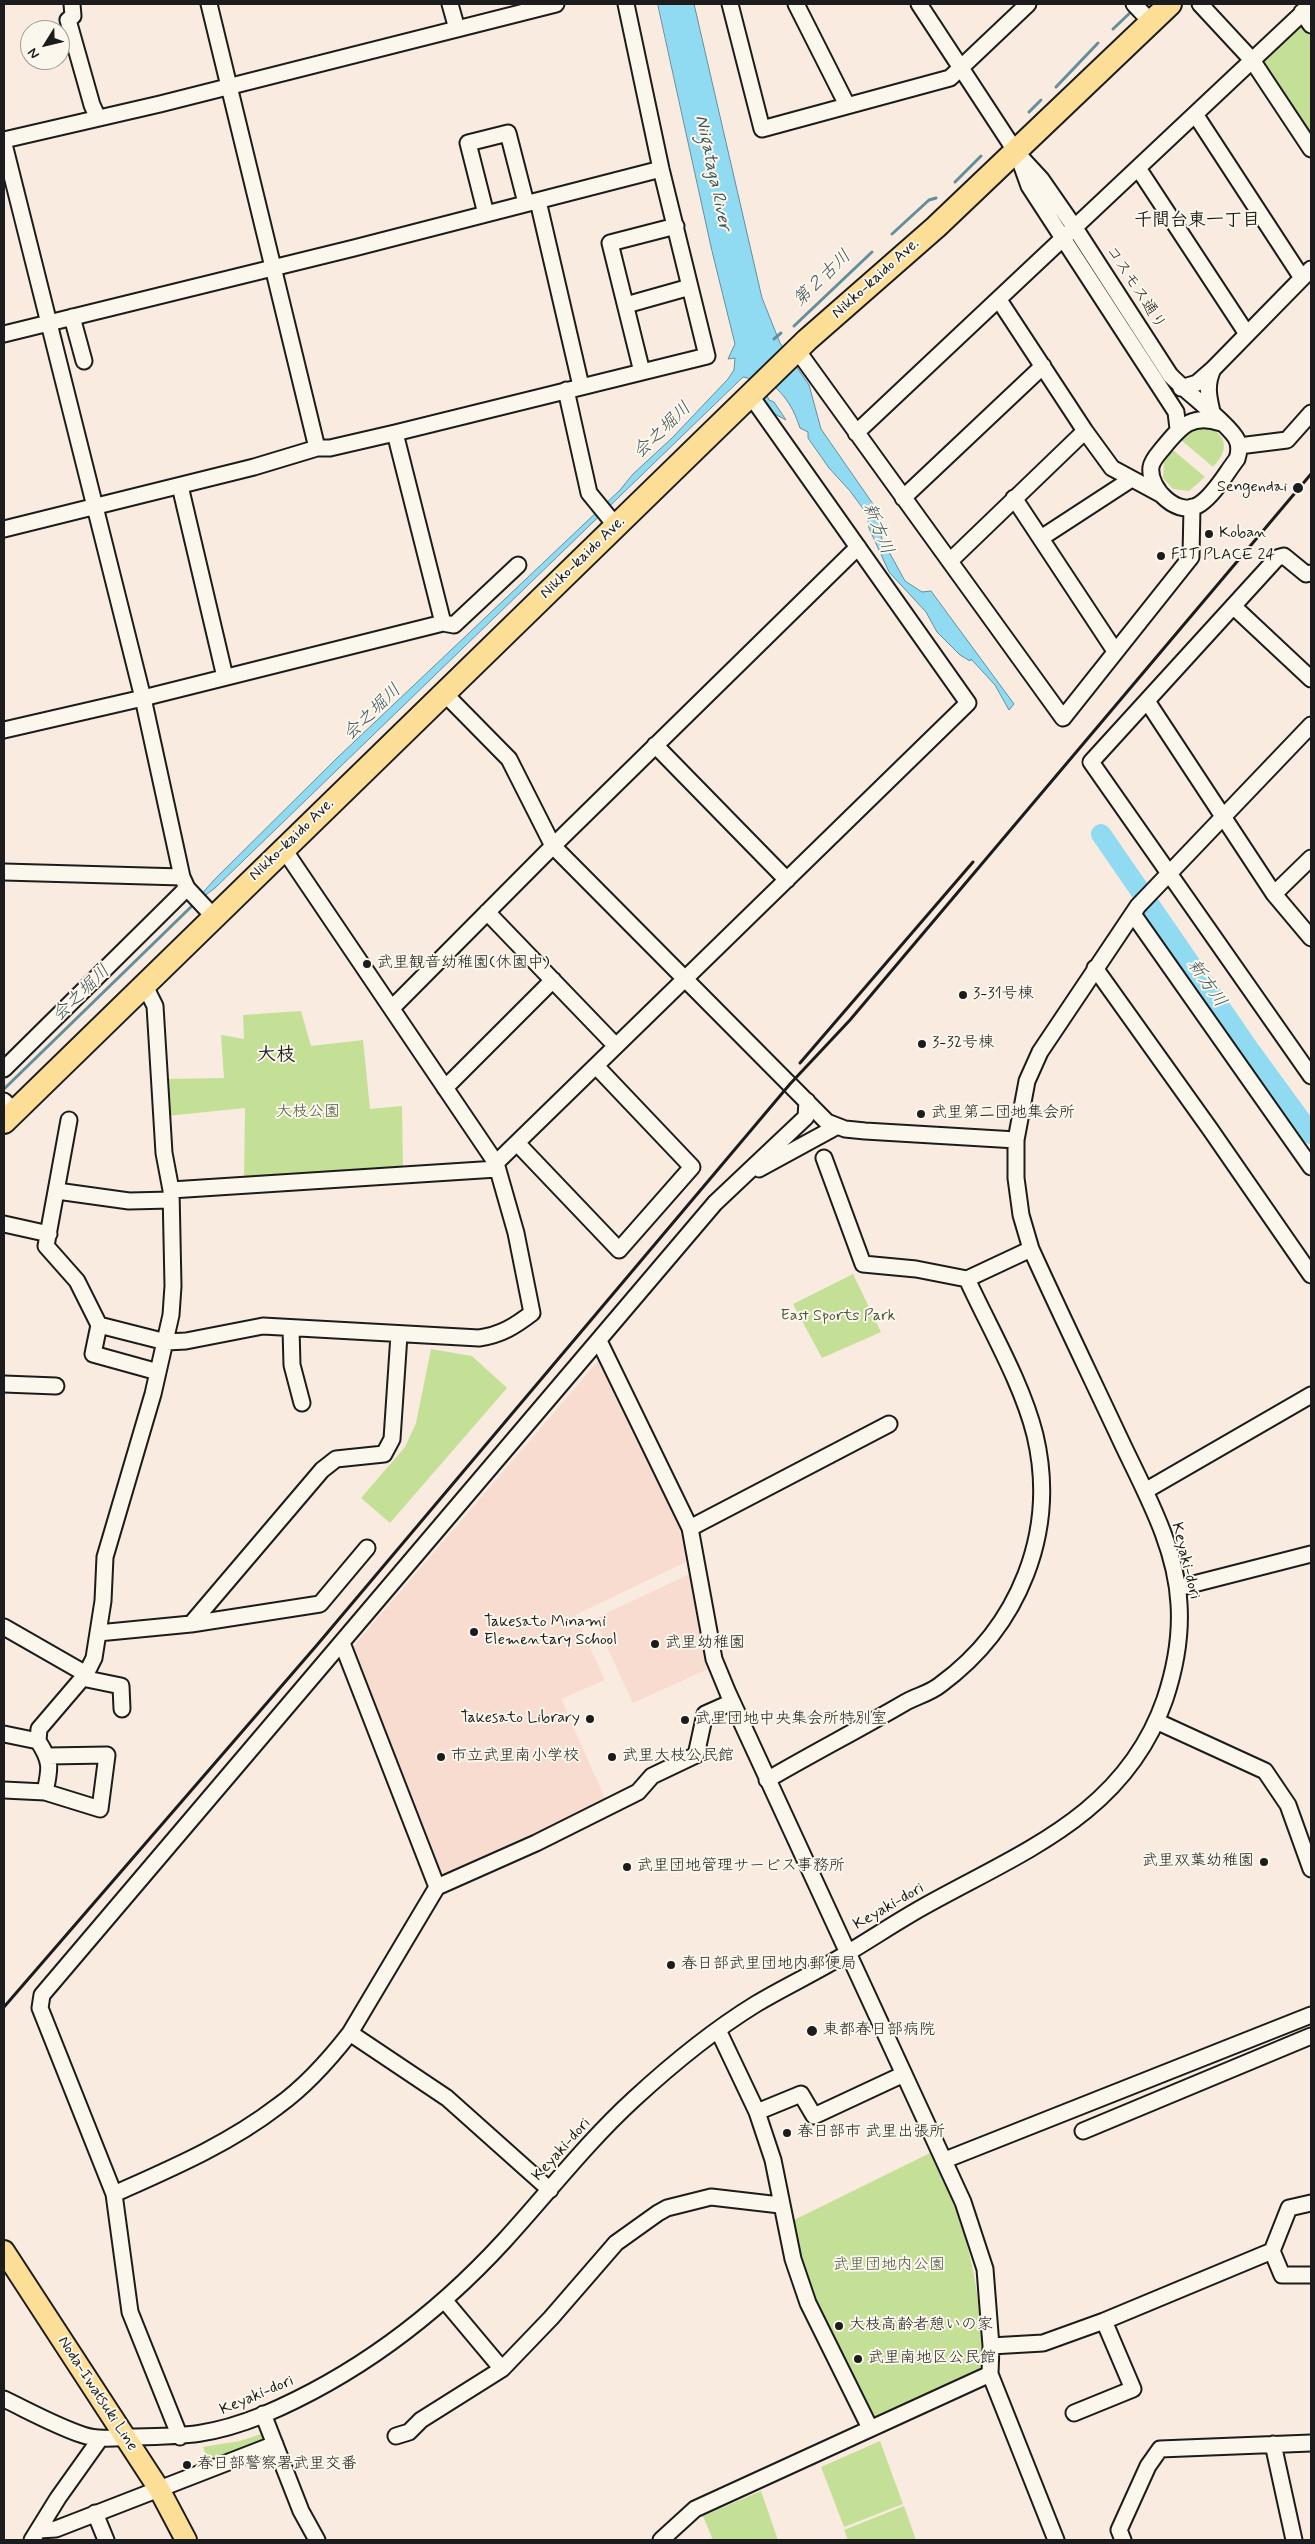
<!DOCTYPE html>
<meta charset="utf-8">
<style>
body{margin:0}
#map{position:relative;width:1315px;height:2544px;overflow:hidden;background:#f9ebdf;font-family:Mynerve,sans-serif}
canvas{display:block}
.frame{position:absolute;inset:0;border:5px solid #1c1c1c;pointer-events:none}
.north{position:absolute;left:20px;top:20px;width:50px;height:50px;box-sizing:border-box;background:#fbf7ec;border:1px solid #a29f99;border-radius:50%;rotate:234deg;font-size:14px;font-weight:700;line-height:20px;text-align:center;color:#1c1c1c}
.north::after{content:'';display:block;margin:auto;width:18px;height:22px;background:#1c1c1c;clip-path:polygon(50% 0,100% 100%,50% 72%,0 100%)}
</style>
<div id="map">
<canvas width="1315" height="2544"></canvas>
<div class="frame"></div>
<div class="north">N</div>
</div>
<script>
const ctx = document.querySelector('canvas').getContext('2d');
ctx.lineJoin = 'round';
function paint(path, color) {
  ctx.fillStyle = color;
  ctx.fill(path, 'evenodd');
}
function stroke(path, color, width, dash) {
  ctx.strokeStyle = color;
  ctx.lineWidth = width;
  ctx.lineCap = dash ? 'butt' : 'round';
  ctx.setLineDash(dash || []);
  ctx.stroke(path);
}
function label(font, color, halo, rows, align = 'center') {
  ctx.font = font + ' Mynerve,"Klee One",sans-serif';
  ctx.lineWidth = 4;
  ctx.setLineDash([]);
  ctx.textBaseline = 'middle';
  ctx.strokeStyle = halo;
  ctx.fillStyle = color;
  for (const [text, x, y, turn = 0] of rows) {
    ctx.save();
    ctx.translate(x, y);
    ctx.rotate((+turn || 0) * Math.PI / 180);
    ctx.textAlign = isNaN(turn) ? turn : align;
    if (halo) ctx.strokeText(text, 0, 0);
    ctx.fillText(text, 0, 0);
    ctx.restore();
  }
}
paint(new Path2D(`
 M599,1360L604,1366L679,1525L690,1560L575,1615L605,1680L561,1699L607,1803L440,1878L351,1649Z
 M692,1573L708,1669L633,1703L594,1619Z`), '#f7dccf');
paint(new Path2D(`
 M1304,22L1311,32V134L1263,63Z
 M1202,425C1228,433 1230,449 1213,467L1181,440L1191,428Z
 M1173,450L1205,477L1189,491L1173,489L1163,478L1164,462Z
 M301,1011L311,1046L363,1040L370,1109L402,1106L403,1171L244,1181L245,1108L166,1116L163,1079L224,1078L221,1035L244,1039L243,1015Z
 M853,1274L881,1332L822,1358L793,1304Z
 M431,1349L472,1356L507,1388L390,1523L361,1498L405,1447L416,1423Z
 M932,2152C961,2217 979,2269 981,2340C982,2351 985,2366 976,2373L875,2419L868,2416L806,2280L790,2222Z
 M264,2433L268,2442L209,2464L203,2447L240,2441Z
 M880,2441L903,2504L844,2527L821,2467Z
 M761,2491L778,2540H713L703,2516Z
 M904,2506L916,2540H848L844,2530Z`), '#c4e097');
const water = new Path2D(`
 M658,4H694L762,298L780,343L809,385L821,429L882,517L879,527L882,539L905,581L922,592L931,591L1014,704L1009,710L995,685L971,659L970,661L960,655L937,632L926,612L889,572L869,528L867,514L850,491L829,468L808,438V432L800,428C791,400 779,389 756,371L769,400L774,402L786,420L773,413L748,378L743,377L215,888L190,907L215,879L337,758L620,490L633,474L672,438L728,379L734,370L735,358L728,359L735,344L712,251Z`);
paint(water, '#91dbf2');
stroke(water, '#628f9c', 1);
stroke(new Path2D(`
 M1113,29L1133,10
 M1056,87L1098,43
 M1029,112L1041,100
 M955,182L981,156
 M892,234L929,200L936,198
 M794,326L872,252
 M774,339L781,333
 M4,1089L195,903`), '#628f9c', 3);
stroke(new Path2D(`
 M1101,834L1249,1049L1311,1134`), '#91dbf2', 20);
const minor = new Path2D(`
 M72,4L73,16L68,20L92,105L98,118
 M209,4L317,448
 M450,4L457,29
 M730,4L762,129L950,78L1028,4
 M796,4L847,105
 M919,4L1016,152L1041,179L1075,228L1170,375C1185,391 1230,425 1237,440C1240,447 1239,453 1237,459C1226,473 1215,494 1200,504C1179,519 1148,489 1151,467C1152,460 1159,453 1163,448C1181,426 1192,413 1221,423
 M1134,4L1151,22
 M1200,4L1252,60L1311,149
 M1302,12L1311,25
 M1195,114L1302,278
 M4,140L160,104L556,4
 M4,144L143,698L182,877L187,888L213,916
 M1020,161L1029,186L1176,412L1178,429
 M1138,168L1247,334
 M538,201L581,386
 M486,214L468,143L508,133L526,203
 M999,300L1085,431L1112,468L1162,495
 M626,305L690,287
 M72,317L84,361
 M4,334L354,248L661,169
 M797,350L1063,718L1191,557L1192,507
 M1213,369C1205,386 1209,399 1213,416
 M642,372L610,243L676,226
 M1181,388L1197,383L1213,369L1311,269
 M566,390L589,493L616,526
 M395,433L443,623
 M856,433L1311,5
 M1239,446L1287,440L1311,413
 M180,486L225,677
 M903,498L1043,366
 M1014,498L1115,651
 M4,529L254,467L317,448H330L395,433L707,356L661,169L626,4
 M1041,538L1130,480
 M950,561L1085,431
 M1311,573L1306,574L1284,556L1277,558L1091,762L1311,1076
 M1233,606L1311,679
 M444,693L509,759L553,846L827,1122L845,1129L865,1131L1016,1140
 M1147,701L1274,894L1311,938
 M4,730L143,698L443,623L454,625L518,565
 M655,745L787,880
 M4,872L182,877
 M1274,894L1311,858
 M487,912L616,1046
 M1133,914L1311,1167
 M1095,968L1210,1129L1311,1275
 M392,1008L553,846L858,547
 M4,1069L187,888
 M445,1088L553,980
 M4,1101L15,1112
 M69,1120L46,1246L77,1281L99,1325L166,1342L186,1341L263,1326L479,1338C501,1335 515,1326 532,1313L516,1233L496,1163L283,848
 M517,1143L619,1250L692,1167L596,1066
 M824,1158L863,1264L916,1269L967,1279L1031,1249
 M496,1163L968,703L751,396
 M759,1169L836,1127
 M171,1190L497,1169
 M57,1191L129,1201L171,1200
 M4,1224L49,1234
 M99,1325L93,1354L158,1372
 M291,1328L292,1365L302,1403
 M599,1341L690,1528L714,1659L728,1693L963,2202L985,2269L991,2346L990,2374L1056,2540
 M4,1384L56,1386
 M1145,1491L1311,1395
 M690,1528L889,1424
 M1178,1588L1311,1554
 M191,1624L320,1604L367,1548
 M4,1627L86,1674
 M98,1633L191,1624L322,1470L336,1459L384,1454L392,1439L399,1335
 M82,1678L121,1686L122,1709
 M1156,1721L1265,1771L1288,1805L1311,1869
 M4,1734L38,1741
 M767,1780C813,1753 860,1729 906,1702C917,1696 930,1693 940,1685C1019,1627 1058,1532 1035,1435C1022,1383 990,1329 967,1279
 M4,1790L45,1792L100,1809L107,1755L48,1756
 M45,1792C50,1769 52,1762 38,1741L39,1729L86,1674L94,1658L103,1601L105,1557L153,1394L171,1315L173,1286L171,1190L164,1153L155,1006L144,984
 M437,1887L536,1843L638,1792L652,1776L696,1755L705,1714L732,1702
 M718,2030L757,2112L773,2160L793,2259L808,2303L870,2428
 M350,2033L447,2098L550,2190
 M757,2112L801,2094L814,2116L904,2074
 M1083,2131L1311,2036
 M945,2160L1311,2015
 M114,2194C170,2169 229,2144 278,2106C306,2086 329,2060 350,2033L437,1887L342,1643
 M1311,2203L1289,2208L1272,2251L1282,2275H1311
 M445,2301L502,2369
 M991,2346L1043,2343L1104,2321L1272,2251
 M4,2399C29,2411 56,2426 83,2435C98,2440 115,2438 131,2437C185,2436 211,2436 263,2415C355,2376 436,2315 504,2241C547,2194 587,2142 634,2099C672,2064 712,2031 756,2004C786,1986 819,1971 849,1952C874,1937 898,1921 923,1907C1021,1852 1125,1815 1165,1699C1175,1669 1181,1635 1179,1604C1176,1546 1145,1492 1121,1441C1091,1377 1060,1313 1031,1249L1021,1215L1016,1178V1140L1027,1081L1040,1052L1138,906L1311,725
 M1074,2413L1133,2389L1104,2321
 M263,2414L301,2511L317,2540
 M396,2436L409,2432L421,2420L502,2369L551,2318L616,2243L658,2213L667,2208L711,2197L780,2205
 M180,2437L130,2312L114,2194L40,2008L42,1995L715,1203L806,1117L807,1101
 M1273,2444L1294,2540
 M95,2513L106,2540
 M39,2530L56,2529L275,2444
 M32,2540L58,2498L100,2439
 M661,2540L695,2509L990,2374
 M1123,2540L1119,2530L1148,2466L1160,2449L1311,2443`);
const major = new Path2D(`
 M4,2251L159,2489L186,2540`);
const highway = new Path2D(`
 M4,1122L807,340L936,227L1170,4`);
stroke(minor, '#1c1c1c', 19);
stroke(major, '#1c1c1c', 24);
stroke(highway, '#1c1c1c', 26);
stroke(minor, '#fbf7ec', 15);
stroke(major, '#fcde96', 20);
stroke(highway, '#fcde96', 22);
stroke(new Path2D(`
 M800,1063L973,862
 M4,2007L317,1645L790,1084L850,1020L1311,474`), '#1c1c1c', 3);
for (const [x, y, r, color] of [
 [1298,488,6,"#1c1c1c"],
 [1209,534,5,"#1c1c1c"],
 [1161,556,5,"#1c1c1c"],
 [367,964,5,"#1c1c1c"],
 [963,995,5,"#1c1c1c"],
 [922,1044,5,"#1c1c1c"],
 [921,1114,5,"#1c1c1c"],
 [474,1632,5,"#1c1c1c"],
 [655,1644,5,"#1c1c1c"],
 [590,1719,5,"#1c1c1c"],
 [685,1720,5,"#1c1c1c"],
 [441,1757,5,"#1c1c1c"],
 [612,1757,5,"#1c1c1c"],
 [1264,1862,5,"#1c1c1c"],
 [627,1867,5,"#1c1c1c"],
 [671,1965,5,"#1c1c1c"],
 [812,2031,6,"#1c1c1c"],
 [787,2133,5,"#1c1c1c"],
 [839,2326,5,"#1c1c1c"],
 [858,2359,5,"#1c1c1c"],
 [187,2465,5,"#1c1c1c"]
]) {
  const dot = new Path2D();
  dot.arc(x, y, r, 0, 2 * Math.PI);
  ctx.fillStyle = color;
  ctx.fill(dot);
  stroke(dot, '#fbf7ec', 2);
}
label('16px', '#1c1c1c', '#fbf7ec', [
 ["Nikko-kaido Ave.",876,279,-42],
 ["コスモス通り",1135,288,57],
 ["Nikko-kaido Ave.",583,558,-44],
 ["Nikko-kaido Ave.",292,840,-44],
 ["Keyaki-dori",1185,1561,76],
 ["Keyaki-dori",889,1907,-30],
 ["Keyaki-dori",562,2150,-48],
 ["Noda-Iwatsuki Line",97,2394,57],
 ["Keyaki-dori",257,2396,-23]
]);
label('16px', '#1c1c1c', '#fbf7ec', [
 ["Sengendai",1287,488,"right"],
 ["Koban",1219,534],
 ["FIT PLACE 24",1171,556],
 ["武里観音幼稚園(休園中)",377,964],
 ["3-31号棟",973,995],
 ["3-32号棟",932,1044],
 ["武里第二団地集会所",931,1114],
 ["Takesato Minami",484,1623],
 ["Elementary School",484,1641],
 ["武里幼稚園",665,1644],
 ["Takesato Library",580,1719,"right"],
 ["武里団地中央集会所特別室",695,1720],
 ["市立武里南小学校",451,1757],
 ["武里大枝公民館",622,1757],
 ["武里双葉幼稚園",1254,1862,"right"],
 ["武里団地管理サービス事務所",637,1867],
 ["春日部武里団地内郵便局",681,1965],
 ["東都春日部病院",823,2031],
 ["春日部市 武里出張所",797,2133],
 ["大枝高齢者憩いの家",849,2326],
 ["武里南地区公民館",868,2359],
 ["春日部警察署武里交番",197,2465]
], 'left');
label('16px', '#4e5741', '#fbf7ec', [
 ["大枝公園",308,1113],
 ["East Sports Park",838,1317],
 ["武里団地内公園",889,2266]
]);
label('italic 18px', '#3f555c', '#fbf7ec', [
 ["Niigataga River",712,173,78],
 ["第２古川",823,279,-44],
 ["会之堀川",663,431,-44],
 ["新方川",877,529,68],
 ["会之堀川",373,713,-44],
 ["新方川",1206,984,55],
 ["会之堀川",82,994,-44]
]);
label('bold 18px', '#1c1c1c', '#fbf7ec', [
 ["千間台東一丁目",1197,221]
]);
label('bold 19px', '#1c1c1c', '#fbf7ec', [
 ["大枝",276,1056]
]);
</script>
